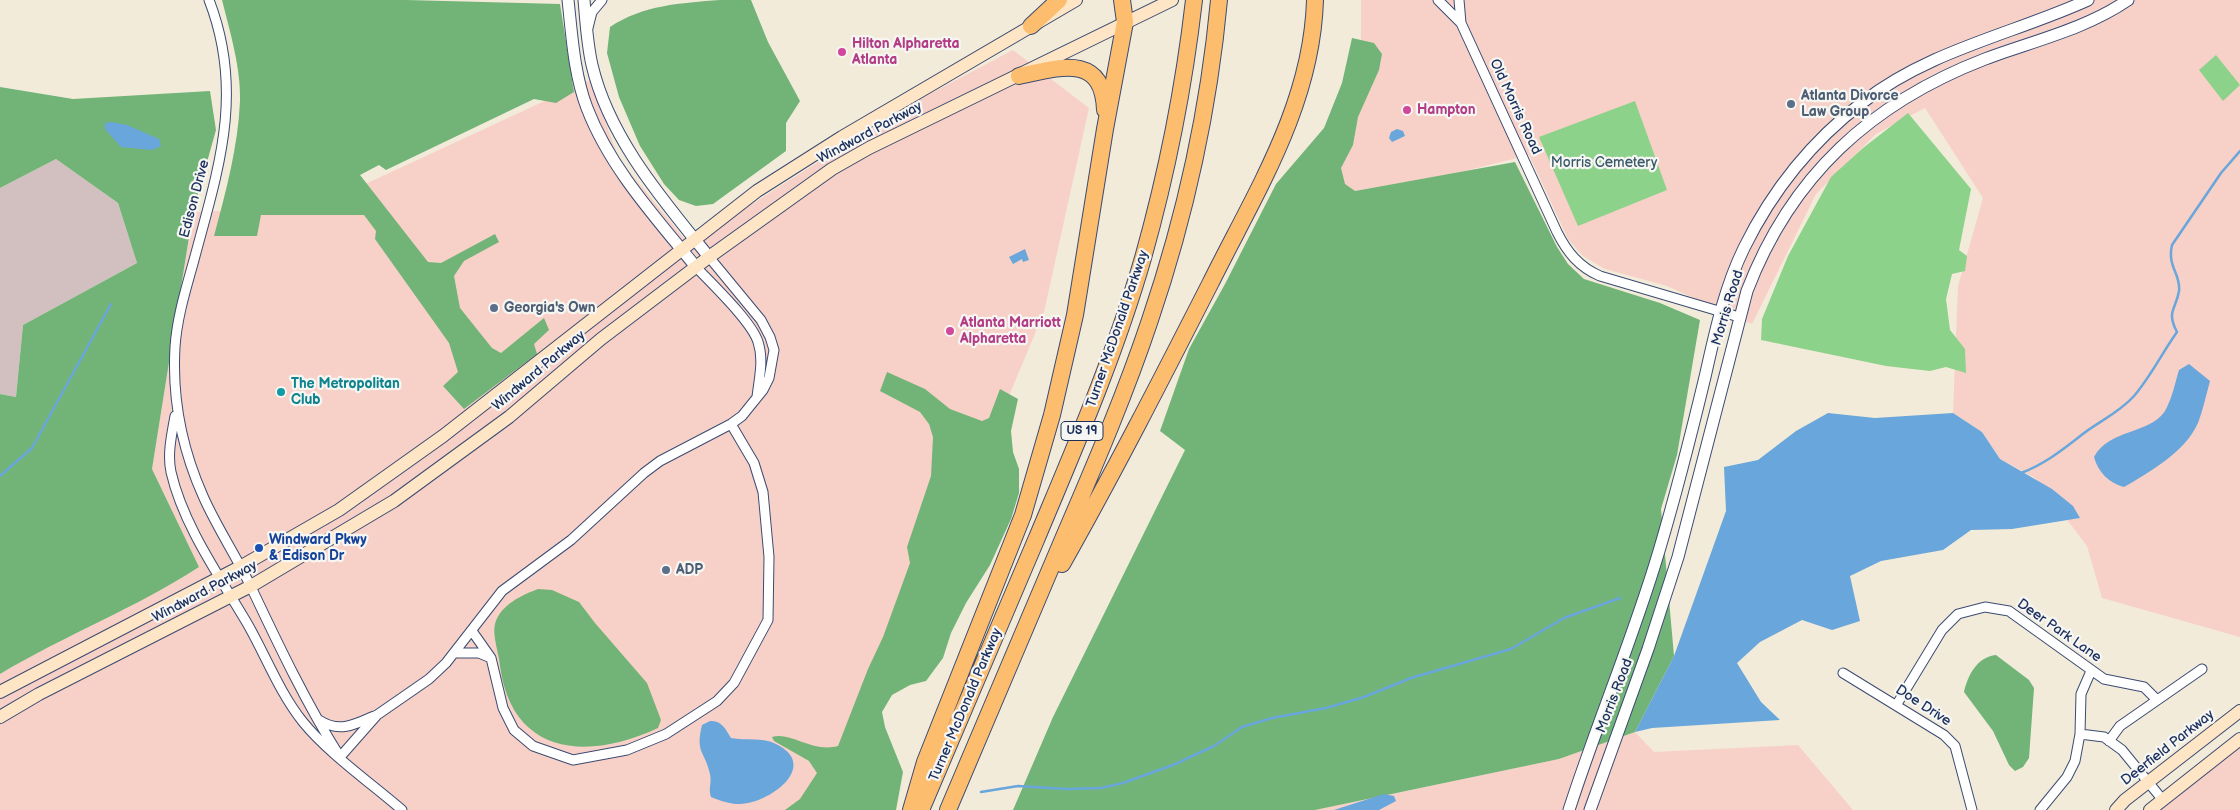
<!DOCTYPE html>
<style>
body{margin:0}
canvas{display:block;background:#f2ebda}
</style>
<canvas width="2240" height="810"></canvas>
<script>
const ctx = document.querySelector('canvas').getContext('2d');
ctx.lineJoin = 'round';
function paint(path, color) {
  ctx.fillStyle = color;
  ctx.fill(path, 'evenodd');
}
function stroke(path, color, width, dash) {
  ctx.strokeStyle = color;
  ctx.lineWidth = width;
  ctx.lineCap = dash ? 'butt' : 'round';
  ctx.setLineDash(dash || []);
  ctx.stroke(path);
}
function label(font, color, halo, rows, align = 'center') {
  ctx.font = font + ' "Balsamiq Sans",sans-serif';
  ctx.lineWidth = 4.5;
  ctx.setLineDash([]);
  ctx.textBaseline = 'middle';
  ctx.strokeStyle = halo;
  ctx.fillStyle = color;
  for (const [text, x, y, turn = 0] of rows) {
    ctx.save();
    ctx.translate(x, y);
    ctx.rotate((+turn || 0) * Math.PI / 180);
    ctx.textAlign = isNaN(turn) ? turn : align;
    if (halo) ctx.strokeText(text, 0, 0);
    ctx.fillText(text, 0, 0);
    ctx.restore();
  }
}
paint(new Path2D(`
 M1361,0H2240V637L2102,598L2087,546L2035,478L2000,459L1982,432L1953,413L1958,286L1983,198L1925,108L1876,134L1816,194L1752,324L1667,286L1605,269L1583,256L1568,239L1529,155L1457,173L1309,199L1341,123L1361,39Z
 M1013,50L1089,108L1044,312L836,810H0V674L28,657L175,582L199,567L152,469L193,212L364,205L361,186L590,80L619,159L691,247L724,222L901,109Z
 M1635,732L1654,752L1798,745L1853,810H1315L1559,759Z
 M2240,747V810H2157L2207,773Z`), '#f7d1c7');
paint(new Path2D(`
 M56,159L118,203L137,263L23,325L16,397L0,394V188Z`), '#d2bfc0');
paint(new Path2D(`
 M2216,55L2240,85L2223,101L2199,70Z
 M1635,101L1667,190L1578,226L1539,137Z
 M1908,113L1971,189L1959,250L1967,256L1965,271L1952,274L1946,299L1950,330L1965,349L1966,373L1946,367L1930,371L1886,366L1761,340L1762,319L1788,256L1831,177L1863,148Z`), '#8dd28b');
paint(new Path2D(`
 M222,0H406L560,4L574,92L556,103L534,99L386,170L379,165L360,175L428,262L441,263L495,234L499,242L464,261L454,276L460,308L492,348L501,353L544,318L549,330L534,344L537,354L464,409L443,386L458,372L449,343L375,239L376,231L364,215H261L257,236H214C226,191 238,147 240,101C241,68 230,32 222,0Z
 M720,0H751L768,42L800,101L786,123V151L713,204L696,206L679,200L664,184L640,146L619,97L607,53L610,27C643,5 681,3 720,0Z
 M1352,38L1374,43L1382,54L1379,70L1358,117L1353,145L1341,168L1345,184L1355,191L1515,162L1557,247L1568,264L1584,279L1660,303L1700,320L1677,455L1661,509L1674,656L1635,732L1559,759L1315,810H1013L1053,717L1185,450L1160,431L1189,349L1225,284L1276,184L1324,128L1342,83Z
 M0,87L73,99L210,91L216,130L193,212L152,469L199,567C136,608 65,635 0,674V394L16,397L23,325L137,263L118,203L56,159L0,188Z
 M887,372L925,389L950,409L982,421L989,418L1000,389L1018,399L1011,431L1013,452L1019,469V493L1011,519L990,565L966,603L951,633L943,658L926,681L910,685L892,695L882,712L885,727L903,772L896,810H785L800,799L817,773L809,761L774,741L772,737C790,731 812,753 838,746L868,669L883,637L910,563L907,547L931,476L933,437L929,424L920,412L880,391Z
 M538,589L552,590L579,602L595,623L647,683L661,720L658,728C588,761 512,756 500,666C499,654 492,635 495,624C500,605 522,595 538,589Z
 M1996,655L2029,680L2034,688L2029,758L2023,767L2015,771L2009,765L1993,731L1964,692C1968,675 1977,657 1996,655Z`), '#72b477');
paint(new Path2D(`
 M111,122L127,125L159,139L161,146L152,150L121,147L105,129V123Z
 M1397,129L1403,131L1405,136L1392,142L1389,138L1391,132Z
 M1025,249L1029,260L1023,262L1022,259L1013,264L1009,257Z
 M2189,364L2210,381C2206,395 2203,410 2198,423C2185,452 2150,472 2124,487C2109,483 2098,472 2094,457C2109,429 2150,434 2165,411C2172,399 2175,383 2179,370Z
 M1828,413L1875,418L1953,413L1982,432L2000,459L2052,489L2073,506L2080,518L2012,529L1971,530L1943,550L1881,561L1850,576L1860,621L1832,630L1802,620L1760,642L1737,663L1761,702L1780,720L1652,728L1635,732L1674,656L1726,511L1724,467L1758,460L1796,431Z
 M710,721C722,720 726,730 731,738C746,741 763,737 776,744C818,765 775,798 748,803C735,806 724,802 711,797C708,789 712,783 710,774C705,751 695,753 702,725Z
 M1384,794L1394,796L1396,801L1379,810H1334Z`), '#69a6db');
stroke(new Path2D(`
 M2021,473C2043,465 2061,451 2079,437C2097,422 2118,414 2134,396C2151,376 2162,353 2177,332C2166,311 2176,310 2179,291C2181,274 2167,267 2172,245L2221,173L2240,151
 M0,476L32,448L111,304
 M981,792L1018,786L1067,789L1101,788L1123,783L1173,765L1214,746L1242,727L1272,718L1326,708L1364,697L1411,678L1511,649L1564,618L1620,598`), '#69a6db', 2.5);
const minor = new Path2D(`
 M209,0C245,93 218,170 194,260C186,289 177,317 175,347C172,399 182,449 203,496C217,528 237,557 252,589C279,646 306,703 340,757
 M1438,0L1461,23
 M1459,0L1461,23L1557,232C1567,252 1579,267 1600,276L1739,317
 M588,28L592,12L602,0
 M696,267C712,284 752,322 758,342C764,360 759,379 757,397
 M175,416C172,433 167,454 171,472C183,525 220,577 247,623C266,656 279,692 303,722C327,752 372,784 402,810
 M472,631L491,658L503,708L514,730L533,746L573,760L627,750L666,734L717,701L734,683L768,620L769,557L763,492L754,463L731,424
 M455,653H479L491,658
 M1843,673L1944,735L1955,746L1972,810
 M1897,704L1942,630L1958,614L1985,607L2009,611L2104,679L2144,687L2157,700
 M319,720C339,733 354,725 374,716
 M2080,734L2104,737L2122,750L2162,799
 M2109,741L2120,726L2202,669
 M340,757L377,715L429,679L446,663L502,591L571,540L644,473L660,461L731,424L742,416L763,390L769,378L774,350L770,337L761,320L709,257
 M2040,810L2067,777L2075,761L2080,734L2081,694L2091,671`);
const tertiary = new Path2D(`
 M568,0C572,36 574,74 587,108C610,168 656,218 696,267
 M584,0C586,22 587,43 592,65C609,138 663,200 709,257
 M1569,810C1597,723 1633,639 1659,551C1676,494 1691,435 1705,377C1715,333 1724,289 1744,248C1772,191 1812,141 1863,102C1930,50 2013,34 2088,0
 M1590,810L1648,649L1678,557L1747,291C1791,176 1871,103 1985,59C2033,41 2086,29 2128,0`);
const secondary = new Path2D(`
 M0,692L240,567L339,510L443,436L757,191L842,137L1076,0
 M0,717L39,694L251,586L394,501L509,417L601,339L709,257L832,169L869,148L1172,0
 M2116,810L2125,800L2240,711
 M2150,810L2240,739`);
const motorway = new Path2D(`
 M1031,26L1059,0
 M1019,76C1057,68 1103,52 1105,110
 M1062,564C1114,472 1162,378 1210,284C1255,193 1312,105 1315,0
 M911,810L925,762L1023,515L1052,415L1075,315L1105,129L1125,22L1122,0
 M921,810C960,720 997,630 1036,540C1075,447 1115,355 1143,258C1167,173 1184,87 1194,0
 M948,810C987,717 1027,625 1066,532C1096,462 1126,392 1150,320C1185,217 1209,108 1219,0`);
stroke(minor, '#3b4b71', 11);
stroke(tertiary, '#3b4b71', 13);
stroke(secondary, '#3b4b71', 14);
stroke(motorway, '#3b4b71', 18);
stroke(minor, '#fff', 9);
stroke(tertiary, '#fff', 11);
stroke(secondary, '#fee5c5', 12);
stroke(motorway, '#fcbd6f', 16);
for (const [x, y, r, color] of [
 [842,52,5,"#d1479c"],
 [1791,104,5,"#5c6f8a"],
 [1407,110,5,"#d1479c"],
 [494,308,5,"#5c6f8a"],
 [950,331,5,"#d1479c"],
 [281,392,5,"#0f9aa8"],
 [259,548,5,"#1a4fb4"],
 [666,570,5,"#5c6f8a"]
]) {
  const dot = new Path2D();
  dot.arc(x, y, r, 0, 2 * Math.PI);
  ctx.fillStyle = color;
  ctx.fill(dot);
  stroke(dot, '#f6f6f2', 2);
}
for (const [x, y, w] of [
 [1082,431,42]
]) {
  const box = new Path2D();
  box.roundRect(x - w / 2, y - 9.5, w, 19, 4);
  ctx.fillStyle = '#f6f6f2';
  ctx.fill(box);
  stroke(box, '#1b2f5e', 1);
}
label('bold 12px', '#1b2f5e', null, [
 ["US 19",1082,431]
]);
label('bold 14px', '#b23c85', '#f6f6f2', [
 ["Hilton Alpharetta",852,44],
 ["Atlanta",852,60],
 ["Hampton",1417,110],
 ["Atlanta Marriott",960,323],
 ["Alpharetta",960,339]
], 'left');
label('bold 14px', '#4e5e75', '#f6f6f2', [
 ["Atlanta Divorce",1801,96],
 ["Law Group",1801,112],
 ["Georgia's Own",504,308],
 ["ADP",676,570]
], 'left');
label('14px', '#1b2f5e', '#f6f6f2', [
 ["Old Morris Road",1515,107,65],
 ["Windward Parkway",870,133,-28],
 ["Edison Drive",195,199,-75],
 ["Morris Road",1728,308,-73],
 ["Turner McDonald Parkway",1118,329,-71],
 ["Windward Parkway",539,371,-40],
 ["Windward Parkway",205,592,-28],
 ["Deer Park Lane",2059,631,35],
 ["Morris Road",1615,696,-69],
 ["Turner McDonald Parkway",966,705,-67],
 ["Doe Drive",1923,706,33],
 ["Deerfield Parkway",2168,748,-38]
]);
label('14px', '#385869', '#f6f6f2', [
 ["Morris Cemetery",1604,163]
]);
label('bold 14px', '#0d838f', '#f6f6f2', [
 ["The Metropolitan",291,384],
 ["Club",291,400]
], 'left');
label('bold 14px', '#164399', '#f6f6f2', [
 ["Windward Pkwy",269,540],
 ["& Edison Dr",269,556]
], 'left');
</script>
